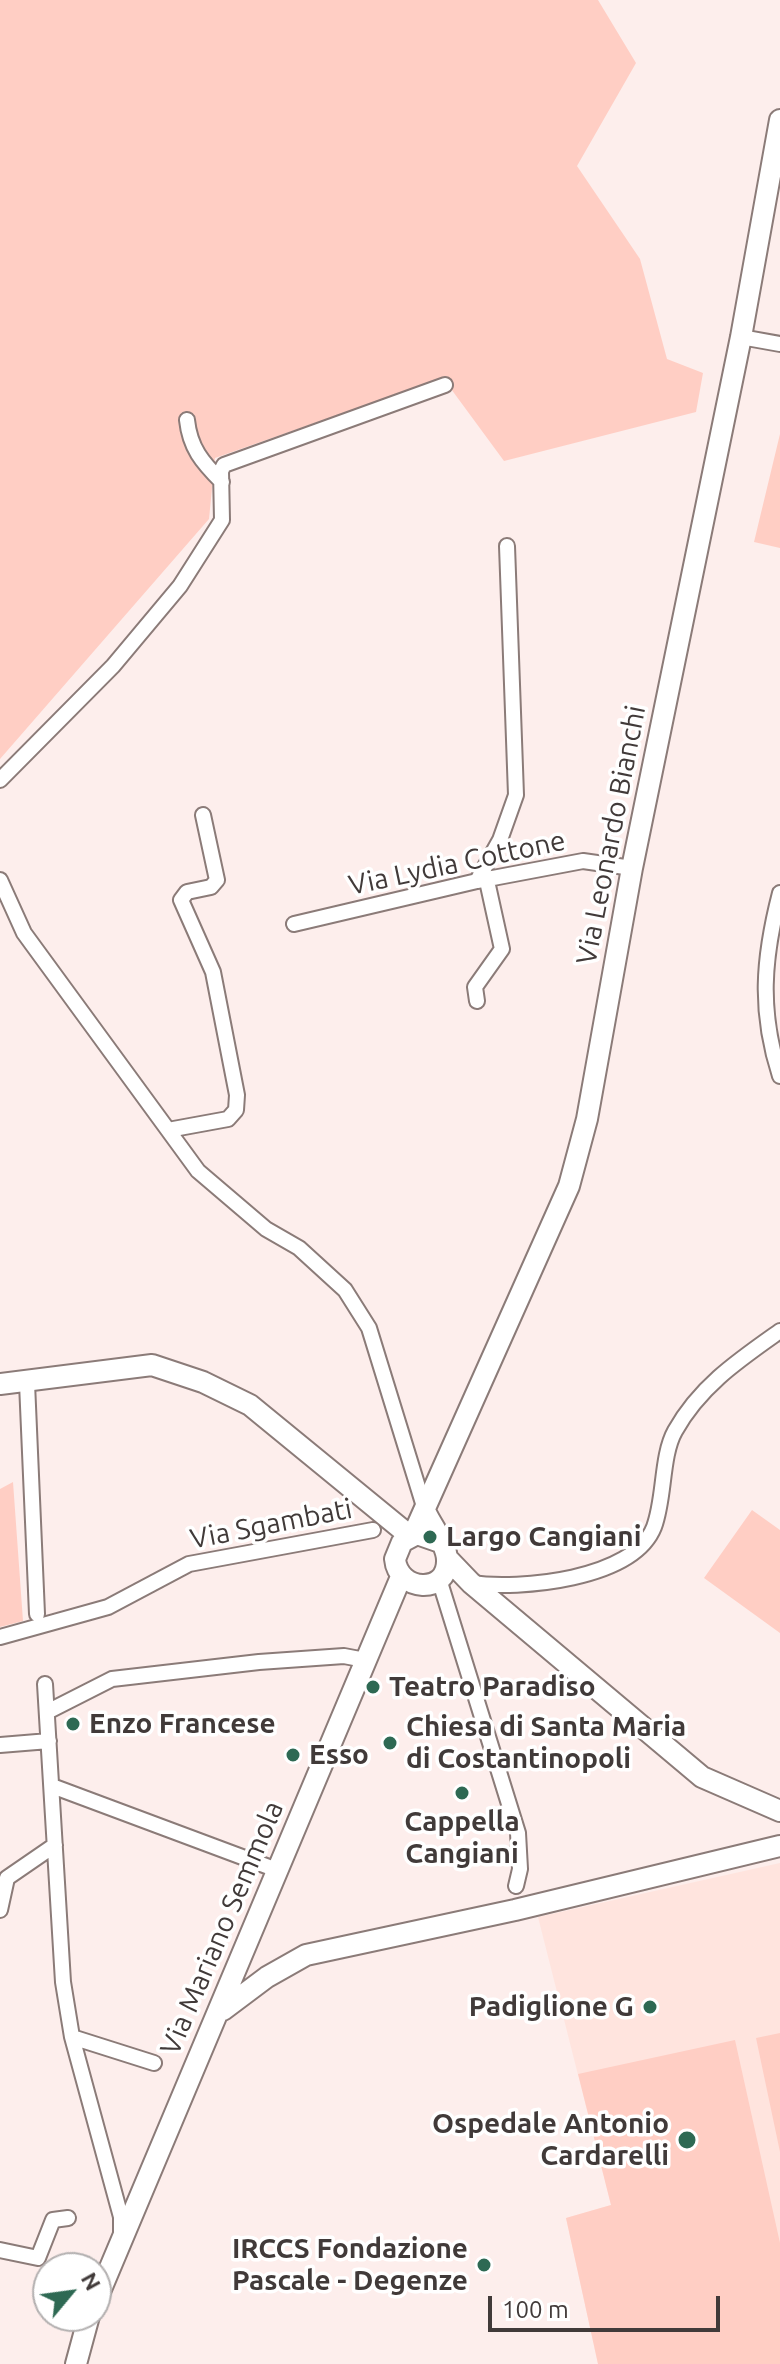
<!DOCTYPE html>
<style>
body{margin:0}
#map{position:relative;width:780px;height:2364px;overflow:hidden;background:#fdeeec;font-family:Ubuntu,sans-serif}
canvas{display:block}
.north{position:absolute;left:32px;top:2252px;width:80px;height:80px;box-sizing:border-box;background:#fff;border:2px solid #b3b0b0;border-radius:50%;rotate:61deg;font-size:22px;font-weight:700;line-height:32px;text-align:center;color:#413a39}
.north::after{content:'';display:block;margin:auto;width:28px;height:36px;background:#2e6953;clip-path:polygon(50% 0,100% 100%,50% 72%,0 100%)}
.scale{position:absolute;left:488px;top:2296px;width:232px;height:36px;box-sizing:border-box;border:4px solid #413a39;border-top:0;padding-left:10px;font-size:24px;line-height:28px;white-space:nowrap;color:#413a39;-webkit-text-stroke:6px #fff;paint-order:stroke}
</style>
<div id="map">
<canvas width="780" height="2364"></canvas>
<div class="north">N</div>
<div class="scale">100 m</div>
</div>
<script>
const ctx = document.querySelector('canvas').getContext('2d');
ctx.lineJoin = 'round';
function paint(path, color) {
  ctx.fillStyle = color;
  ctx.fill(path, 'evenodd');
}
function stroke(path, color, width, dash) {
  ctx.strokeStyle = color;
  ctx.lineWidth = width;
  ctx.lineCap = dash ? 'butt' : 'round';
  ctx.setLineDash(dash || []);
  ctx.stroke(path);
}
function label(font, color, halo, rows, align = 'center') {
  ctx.font = font + ' Ubuntu,sans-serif';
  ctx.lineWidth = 7;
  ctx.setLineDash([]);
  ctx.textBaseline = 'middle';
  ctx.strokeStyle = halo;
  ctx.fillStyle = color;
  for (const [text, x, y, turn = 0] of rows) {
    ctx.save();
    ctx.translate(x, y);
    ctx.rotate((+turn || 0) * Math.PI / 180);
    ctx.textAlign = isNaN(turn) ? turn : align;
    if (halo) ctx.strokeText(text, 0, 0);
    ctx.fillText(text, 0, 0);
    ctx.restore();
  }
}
paint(new Path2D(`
 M780,1863V2364H598L566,2218L611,2205L538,1917Z`), '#ffe4de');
paint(new Path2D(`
 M0,0H598L636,63L577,166L640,259L667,359L703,373L696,412L504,461L443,378L215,458L209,519L0,759Z
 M780,434V548L754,542Z
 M13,1482L23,1621L0,1627V1489Z
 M752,1510L780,1530V1633L704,1578Z
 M780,2033V2152L756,2038Z
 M735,2040L780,2243V2364H598L566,2218L611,2205L578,2074Z`), '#ffcec4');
const street = new Path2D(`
 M741,337L780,344
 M187,420C190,448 202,462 222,482
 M0,780L113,666L180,586L222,520L221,471L224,465L445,385
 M0,880L24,933L198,1171L266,1229L299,1248L345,1290L369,1328L426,1513
 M477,881L500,840L516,795L507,546
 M780,893C763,959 759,1011 780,1076
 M294,924L477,881L583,861L632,868
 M477,1001L475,987L502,949L487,881
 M168,1130L228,1119L236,1110L237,1095L213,972L181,900L187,892L211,887L217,880L203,815
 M27,1383L37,1614
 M439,1579L518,1833L520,1869L516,1886
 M471,1583C519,1590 633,1580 654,1527C665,1498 661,1456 675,1431C700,1386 739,1360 780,1331
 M0,1637L108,1607L189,1564L373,1530
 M45,1684L63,1982L72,2037L121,2217V2234
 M47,1712L112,1679L259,1662L344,1656L365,1660
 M0,1745L49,1741
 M52,1786L277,1870
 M0,1910L7,1878L55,1845
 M72,2037L154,2063
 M0,2250L38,2258L53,2220L68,2218`);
const secondary = new Path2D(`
 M0,1384L152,1365L203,1382L250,1405L410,1536
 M426,1513C432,1526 447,1545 447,1560C448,1595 398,1592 395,1559L402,1542L417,1534L440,1542
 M413,1535L569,1186L587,1119L632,868L741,337L780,120
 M447,1558L471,1583L702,1777L780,1811
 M223,2010L267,1977L306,1955L515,1910L780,1846
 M96,2301L401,1577
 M76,2364L89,2316`);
stroke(street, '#8b7b78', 18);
stroke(secondary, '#8b7b78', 24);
stroke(street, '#fff', 14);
stroke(secondary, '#fff', 20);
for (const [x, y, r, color] of [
 [430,1537,8,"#2e6953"],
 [373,1687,8,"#2e6953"],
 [73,1724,8,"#2e6953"],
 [390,1743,8,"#2e6953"],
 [293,1755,8,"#2e6953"],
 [462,1793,8,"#2e6953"],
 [650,2007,8,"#2e6953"],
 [687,2140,10,"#2e6953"],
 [484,2265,8,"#2e6953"]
]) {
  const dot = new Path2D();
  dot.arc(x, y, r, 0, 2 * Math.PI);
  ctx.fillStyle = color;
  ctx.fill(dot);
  stroke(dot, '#fff', 3);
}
label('28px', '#413a39', '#fff', [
 ["Via Leonardo Bianchi",611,835,-79],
 ["Via Lydia Cottone",457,863,-12],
 ["Via Sgambati",271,1524,-11],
 ["Via Mariano Semmola",222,1928,-67]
]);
label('bold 28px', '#413a39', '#fff', [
 ["Largo Cangiani",446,1537],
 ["Teatro Paradiso",389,1687],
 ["Enzo Francese",89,1724],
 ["Chiesa di Santa Maria",406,1727],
 ["di Costantinopoli",406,1759],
 ["Esso",309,1755],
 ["Cappella",462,1822,"center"],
 ["Cangiani",462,1854,"center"],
 ["Padiglione G",634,2007,"right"],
 ["Ospedale Antonio",669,2124,"right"],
 ["Cardarelli",669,2156,"right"],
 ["IRCCS Fondazione",468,2249,"right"],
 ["Pascale - Degenze",468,2281,"right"]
], 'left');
</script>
